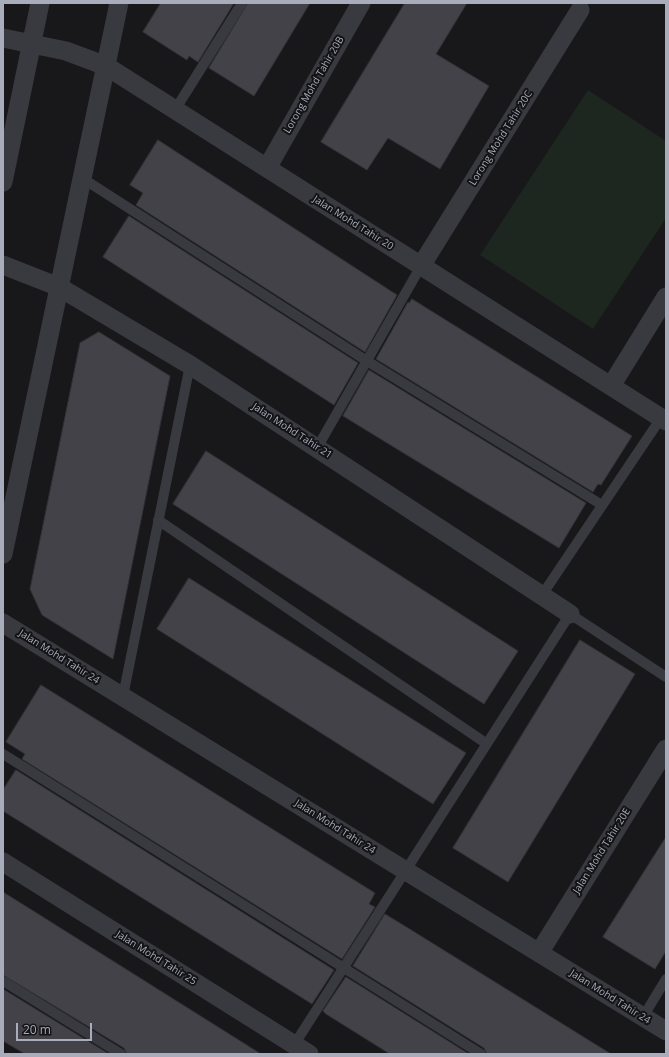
<!DOCTYPE html>
<style>
body{margin:0}
#map{position:relative;width:669px;height:1057px;overflow:hidden;background:#18181b;font-family:"Open Sans",sans-serif}
canvas{display:block}
.frame{position:absolute;inset:0;border:4px solid #a9adbb;pointer-events:none}
.scale{position:absolute;left:16px;top:1023px;width:76px;height:18px;box-sizing:border-box;border:2px solid #a9adbb;border-top:0;padding-left:5px;font-size:12px;line-height:14px;white-space:nowrap;color:#a9adbb;-webkit-text-stroke:3px #131316;paint-order:stroke}
</style>
<div id="map">
<canvas width="669" height="1057"></canvas>
<div class="frame"></div>
<div class="scale">20 m</div>
</div>
<script>
const ctx = document.querySelector('canvas').getContext('2d');
ctx.lineJoin = 'round';
function paint(path, color) {
  ctx.fillStyle = color;
  ctx.fill(path, 'evenodd');
}
function stroke(path, color, width, dash) {
  ctx.strokeStyle = color;
  ctx.lineWidth = width;
  ctx.lineCap = dash ? 'butt' : 'round';
  ctx.setLineDash(dash || []);
  ctx.stroke(path);
}
function label(font, color, halo, rows, align = 'center') {
  ctx.font = font + ' "Open Sans",sans-serif';
  ctx.lineWidth = 4;
  ctx.setLineDash([]);
  ctx.textBaseline = 'middle';
  ctx.strokeStyle = halo;
  ctx.fillStyle = color;
  for (const [text, x, y, turn = 0] of rows) {
    ctx.save();
    ctx.translate(x, y);
    ctx.rotate((+turn || 0) * Math.PI / 180);
    ctx.textAlign = isNaN(turn) ? turn : align;
    if (halo) ctx.strokeText(text, 0, 0);
    ctx.fillText(text, 0, 0);
    ctx.restore();
  }
}
paint(new Path2D(`
 M588,90L666,141V218L593,329L480,255Z`), '#1d261f');
const building = new Path2D(`
 M161,3H234L198,62L189,56L187,60L143,32Z
 M248,3H310L254,96L209,68Z
 M405,3H467L436,54L489,86L440,169L388,138L367,170L321,142Z
 M158,140L397,295L365,352L136,205L143,193L130,185Z
 M129,216L358,363L334,405L103,257Z
 M412,299L632,436L601,485L598,484L593,492L376,359L408,302L409,303Z
 M99,332L170,376L113,659L42,615L30,589L80,343Z
 M369,370L586,503L559,548L343,416Z
 M206,451L518,651L484,704L173,504Z
 M189,578L466,753L433,804L157,629Z
 M580,640L635,674L508,882L453,848Z
 M41,685L375,893L369,904L375,907L342,959L22,759L25,754L6,742Z
 M16,770L334,970L312,1004L3,811V790Z
 M666,837V951L655,969L603,937Z
 M3,892L35,912L261,1054H127L124,1048L3,975Z
 M385,914L408,928L611,1054H487L484,1048L353,966Z
 M346,977L469,1054H390L326,1014L323,1011Z
 M3,989L109,1054H25L3,1041Z`);
paint(building, '#424248');
stroke(building, '#323237', 1);
stroke(new Path2D(`
 M175,110L242,3
 M82,178L367,361L602,505
 M317,448L421,266
 M158,520L487,744
 M542,595L661,418
 M123,696L190,365
 M3,754L481,1054
 M3,981L121,1054
 M643,1017L666,979
 M294,1045L570,614L666,677`), '#393940', 10);
stroke(new Path2D(`
 M3,38L66,51L106,66L666,421
 M267,168L361,3
 M3,182L40,3
 M3,265L59,287L190,365L570,614
 M421,266L580,10
 M611,386L666,297
 M3,554L119,3
 M3,623L666,1031
 M3,862L309,1054
 M539,953L666,749`), '#393940', 19);
label('10px', '#a9adbb', '#131316', [
 ["Lorong Mohd Tahir 20B",314,85,-60],
 ["Lorong Mohd Tahir 20C",501,138,-58],
 ["Jalan Mohd Tahir 20",353,223,32],
 ["Jalan Mohd Tahir 21",292,431,33],
 ["Jalan Mohd Tahir 24",59,657,32],
 ["Jalan Mohd Tahir 24",335,827,32],
 ["Jalan Mohd Tahir 20E",602,851,-58],
 ["Jalan Mohd Tahir 25",156,958,32],
 ["Jalan Mohd Tahir 24",610,997,32]
]);
</script>
